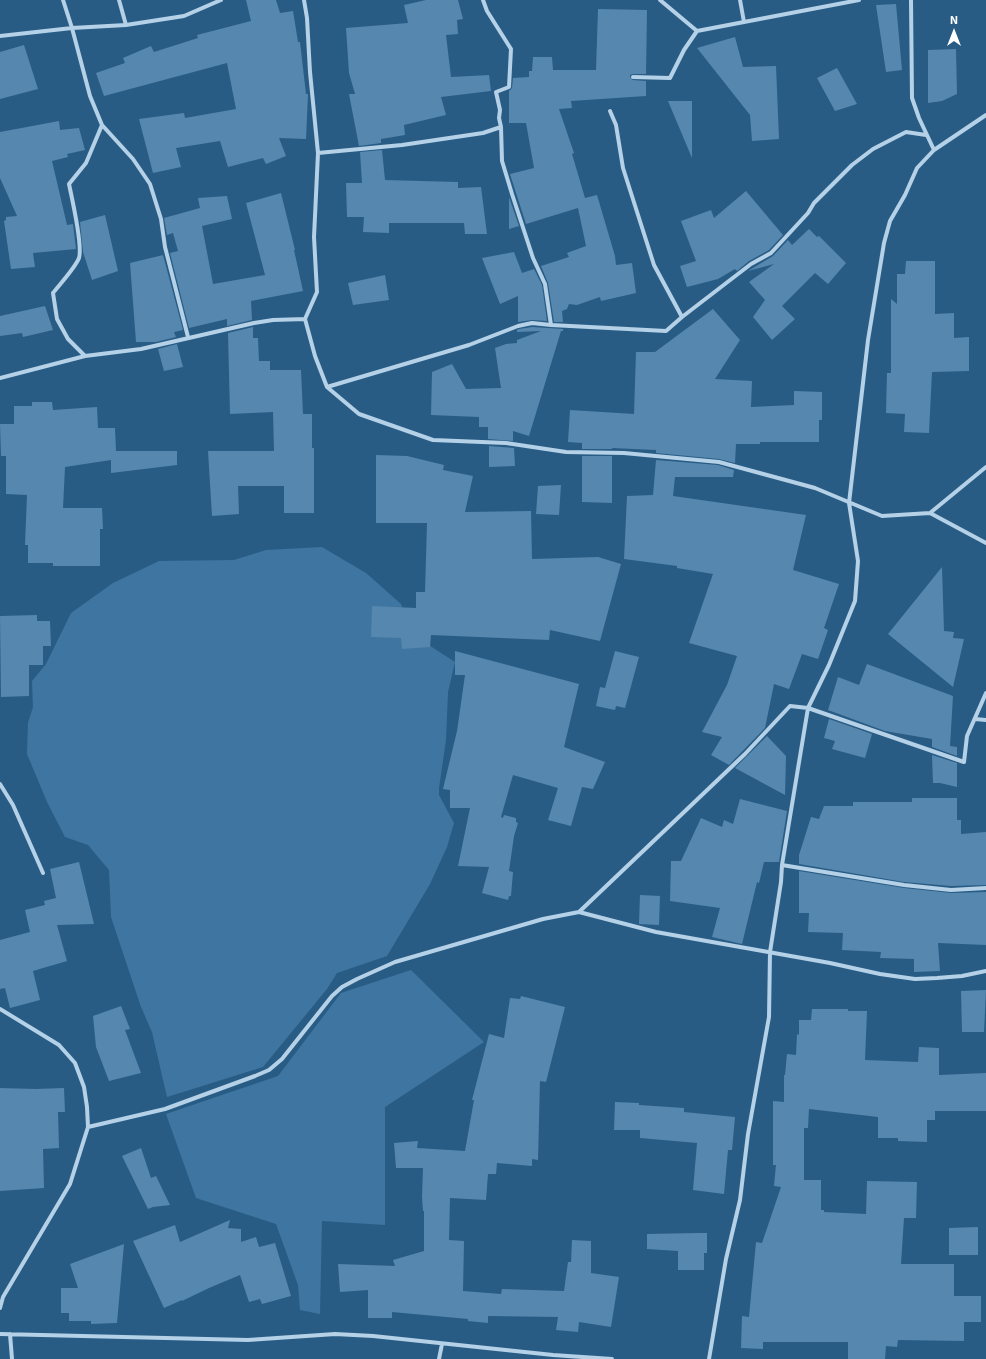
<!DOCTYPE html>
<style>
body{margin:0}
#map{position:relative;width:986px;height:1359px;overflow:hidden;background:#295c85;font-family:"Exo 2",sans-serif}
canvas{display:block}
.north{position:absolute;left:934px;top:12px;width:40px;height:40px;-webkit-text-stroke:3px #295c85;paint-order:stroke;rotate:0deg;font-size:11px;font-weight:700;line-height:16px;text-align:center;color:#fff}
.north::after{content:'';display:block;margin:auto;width:14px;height:18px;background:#fff;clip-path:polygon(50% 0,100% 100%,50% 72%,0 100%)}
</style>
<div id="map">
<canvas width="986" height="1359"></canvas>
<div class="north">N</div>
</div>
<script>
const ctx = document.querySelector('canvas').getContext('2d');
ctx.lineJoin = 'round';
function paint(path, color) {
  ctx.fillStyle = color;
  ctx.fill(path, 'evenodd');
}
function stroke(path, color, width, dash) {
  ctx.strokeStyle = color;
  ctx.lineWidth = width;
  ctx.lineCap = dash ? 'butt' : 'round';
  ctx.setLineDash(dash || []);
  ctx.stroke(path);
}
paint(new Path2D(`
 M322,547L366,573L401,604L410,633L455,662L448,692L446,740L439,788V795L454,823L447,847L430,884L387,956L337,973L327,989L263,1067L167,1097L152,1032L141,1007L111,917L109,870L88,845L65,837L47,802L27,754L28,723L33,707L32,681L46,664L71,613L113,583L159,561L234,560L266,550Z
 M411,970L484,1042L385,1107V1225L322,1221L320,1314L300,1310L298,1285L276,1224L196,1198L166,1114L278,1076L341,993Z`), '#3e76a1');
paint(new Path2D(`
 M246,0H276L280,13L293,11L298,42H300L306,94H308L306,139L279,138L286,156L266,164L263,158L228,167L220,141L176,148L181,167L153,173L139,119L184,113L185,118L236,109L227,63L104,96L96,73L125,63L123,58L151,46L154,52L198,38L197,35L251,21Z
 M426,0H458L463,19L457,20L458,34L446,35L451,77L489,75L491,91L441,97L446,115L404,125L405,135L381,139V143L359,146L349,94H355L349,73L346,28L408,23L404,5Z
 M896,4L902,70L886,72L876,5Z
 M598,9L647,10L646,74H633L630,75V77L633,80L646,81V96L571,101L572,108L559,109L574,153L572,154L585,198L597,195L615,256L616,265L632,263L636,293L601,301L600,297L577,305L569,304L567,309L562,311L563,322H554L548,283L541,266L569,257L567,253L586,246L578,208L526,224L510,174L534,168L526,123H509V91L512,88L513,78L529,77V71H532L533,57H552L553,70H596Z
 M735,37L743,67L776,66L779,139L752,141L750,115L697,48Z
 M24,45L38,89L0,99V52Z
 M956,49L957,94L942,101L928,103V50Z
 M837,68L857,104L835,111L817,78Z
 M668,101H692V158Z
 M59,121L60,130L79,128L85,150L67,154L68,157L52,161L67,225L73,224L76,249L33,253L35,267L11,269L4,221L6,220V217L17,216L0,178V132Z
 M382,150L385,180L458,182V188L481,187L487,234H465L464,223H389V233L363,232L364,217H347L346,183H362L360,152Z
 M746,191L783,235L769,250L749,261L737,271L735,269L718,279L687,287L680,266L696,261L681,221L711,210L714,218Z
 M281,193L295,250H294L303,291L251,301L252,320L227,326V319L189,328L170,253L178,251L173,233L167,235L164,218L200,208L198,198L227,196L232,219L202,226L213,284L265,275L246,203Z
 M509,197L519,226L509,229Z
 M105,215L118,271L92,280L83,252L80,222Z
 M809,229L817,237L819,236L846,263L828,284L815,273L782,306L795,319L772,340L753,317L765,300L749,282L774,264L748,271L773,256L788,240L792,245Z
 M514,252L522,273L534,269L542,285L547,321L532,320L518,322V296L500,304L482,258Z
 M163,255L183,330L174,332L176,337L156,342H136L130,263Z
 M906,261H935V314L954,313V338L969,337V371L932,372L929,433L904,432L905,414L886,413L887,373H891V299L897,304V274H905Z
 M385,275L389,300L353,305L348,283Z
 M45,306L53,330L23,337L22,333L0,336V316Z
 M713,309L740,340L715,379L752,381L751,407L794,405V391L822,392V420H819V442H760V444H736L735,463L719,459L656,453V450L612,448V449H582V443L568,442L570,410L634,414L636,352H655Z
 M253,327V338H258L259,361H270V370H301L303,414H312V448H314V513H284V486H238L239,514L212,516L208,451H274L273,412L230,414L228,333Z
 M532,327L563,329V331H561L529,436L513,431V441L488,439V427H479V417L431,415L432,372L452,364L466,389L501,388L495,348L506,344L517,343V340L541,331L517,332V330L519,329Z
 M177,344L183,367L164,371L158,349Z
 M32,402H52L53,410L97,407L98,428H115L116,451H177V465L111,473V460L65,467L63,508H102L103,529H100V566H53V563H28V545H25L27,495L6,494V456H1L0,424H14V406H32Z
 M489,446L514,448L515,466L489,467Z
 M376,455L407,456L444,465L443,470L473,476L465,512L531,511L532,559L598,557L621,564L600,641L550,630L549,640L431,635L430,647L402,649L401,638L371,637L372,606L416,608V592H425L427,523H376Z
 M582,456H612V503L582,502Z
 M656,460L718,465L734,470L733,477H675L673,496L806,515L793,570L839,584L824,628L828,630L818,659L802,654L789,689L774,684L765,728L729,765L711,755L722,737L702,732L727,685L737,656L689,643L713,574L677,568V566L624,559L627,496L653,495Z
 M561,485L559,515L536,514L538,486Z
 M942,567L944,631L954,632L953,638L964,639L953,687L888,634Z
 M37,615V621H50L51,646H43V665H29V696L1,697L0,616Z
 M455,651L579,684L564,747L605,762L593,789L582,787L571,826L548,820L558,788L513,775L501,817L503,818L504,815L516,818V822L518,823L514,836L509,871L513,872L511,896H509L508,900L482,893L489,867L458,866L470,808H450V790L443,789L457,731L465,675H455Z
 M615,651L639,657L625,708L616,706L615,710L596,706L600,687L605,688Z
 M867,664L953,696L950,746L957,747V756L932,747V739L885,731L828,710L838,677L859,685Z
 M829,719L872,734L865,758L832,749L835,741L824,738Z
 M767,736L786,756L785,795L735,768Z
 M932,755L957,763V787L940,783H933Z
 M912,798H957V820H961V834L986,832V885L951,886L904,882L799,864V855L811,817L819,819L824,806H853V802H912Z
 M740,799L787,811L779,862H764L759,883L757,882L742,944L712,937L720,908L670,901L671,861H681L701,818L722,827L724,820L733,824Z
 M79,862L94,924L57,925L67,961L33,971L40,1000L10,1008L5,988L0,989V940L30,932L25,910L45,905L44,901L56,898L50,869Z
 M799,871L904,888L951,893L986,892V945L938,943L940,971L914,972V959L880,958L881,952L842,950L843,933L808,932L809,913H799Z
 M640,895L660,896L659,925L639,924Z
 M986,990L984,1032H962L961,991Z
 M521,996L565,1007L546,1082L540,1081L538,1160L532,1159V1166L497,1163L496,1174H488L486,1200L450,1198L449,1240L464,1241L463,1291L501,1294L502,1289L564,1291L568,1262H571L572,1240L591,1241V1273L619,1277L611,1327L579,1322L578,1332L556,1330L558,1317L488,1316V1323L468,1321V1319L392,1312V1318H368V1290L340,1292L338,1264L395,1266L393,1260L424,1251V1211H423L422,1197L423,1168H396L394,1143L418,1141L417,1148L465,1151L474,1100H472L489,1034L504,1038L510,998L520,999Z
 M121,1006L130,1029L125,1030L141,1073L109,1081L96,1047L93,1016Z
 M812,1009H848V1011H867L865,1060L918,1062L919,1047L939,1048V1075L986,1073V1111H935V1120H927V1142L898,1141V1138H878V1117L809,1109L808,1128H804V1180H821V1210H824V1212L866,1214L867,1181L917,1182L916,1218H904L901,1264H954V1296H981V1322H964V1341L898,1340L897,1347L886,1346L885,1359H848V1342H763V1349L741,1348L742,1316L749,1317L756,1242L762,1243L781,1187L774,1186L776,1165H773V1101L784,1102V1075H785L787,1054L796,1055L797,1034L799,1035V1020H811Z
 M0,1088L36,1089L64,1088L65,1112H58L59,1148L43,1149L44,1188L0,1191Z
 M615,1102L639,1103V1105L684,1108V1112L735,1117L732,1150H728L724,1194L693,1190L697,1143L640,1138V1130H614Z
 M141,1148L151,1178L156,1176L170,1205L153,1207L148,1209L122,1156Z
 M230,1220L228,1228L241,1229V1242L256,1237L259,1247L275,1243L291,1296L262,1304L260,1299L249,1302L240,1275L209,1288L182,1301V1300L164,1308L133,1241L175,1225L180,1242Z
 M978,1227V1255H949V1228Z
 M697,1233H707V1253H704V1270H678V1251L647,1249V1234Z
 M124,1244L117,1323L91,1324V1321H69V1313H61V1288H78L70,1264Z`), '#5687ae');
stroke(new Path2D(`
 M63,0L72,28L90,96L102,125L133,159L150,184L161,219L165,247L188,337
 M304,0L307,18L310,72L318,153L314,237L317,292L305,319L315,356L327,387L359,414L433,440L506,443L566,452L624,453L719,462L815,488L882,516L930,513L986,543
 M660,0L697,31L859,0
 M740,0L744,22
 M911,0L912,98L919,118L934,150
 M126,25L184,16L221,0
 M0,36L72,28L126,25L119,0
 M633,77L670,78L684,50L697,31
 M610,111L616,125L623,168L654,265L682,317
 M318,153L402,145L483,133L501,127
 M551,325L666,331L682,317L751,264L771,253L808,213L814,203L852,165L873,149L906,132L926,135
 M85,356L68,339L57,319L53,293C60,284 75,268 79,258C83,245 72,199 69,184L86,163L102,125
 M0,378L85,356L141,349L254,323L273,320L305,319
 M327,387L469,345L518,326L532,323L551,325L545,284L533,258L512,194L502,161L501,127L499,118L500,110L496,92L509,87L511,49L487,11L483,0
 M930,513L986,467
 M975,719L986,720
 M0,784L13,805L43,873
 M782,865L904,885L951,890L986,888
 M579,912L745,754L790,706L808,708L964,762L967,736L986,693
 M0,1009L59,1045L75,1063L84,1087L87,1107L88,1127L70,1184L3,1297L0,1308
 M88,1127L165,1109L255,1076L269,1070L282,1059L332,996L342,987L357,979L395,962L543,919L579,912L656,932L830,963L880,974L915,979L937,978L962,976L986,971
 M0,1334L248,1340L335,1334L373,1336L553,1355L612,1359
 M10,1334L12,1359
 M439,1359L442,1344
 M709,1359L726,1259L740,1200L748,1134L769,1017L770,952L781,882L782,865L808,708L829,665L855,601L858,561L849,503L868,340L884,243L890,221L905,195L917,168L934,150L986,115`), '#b4d1e7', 4);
</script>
